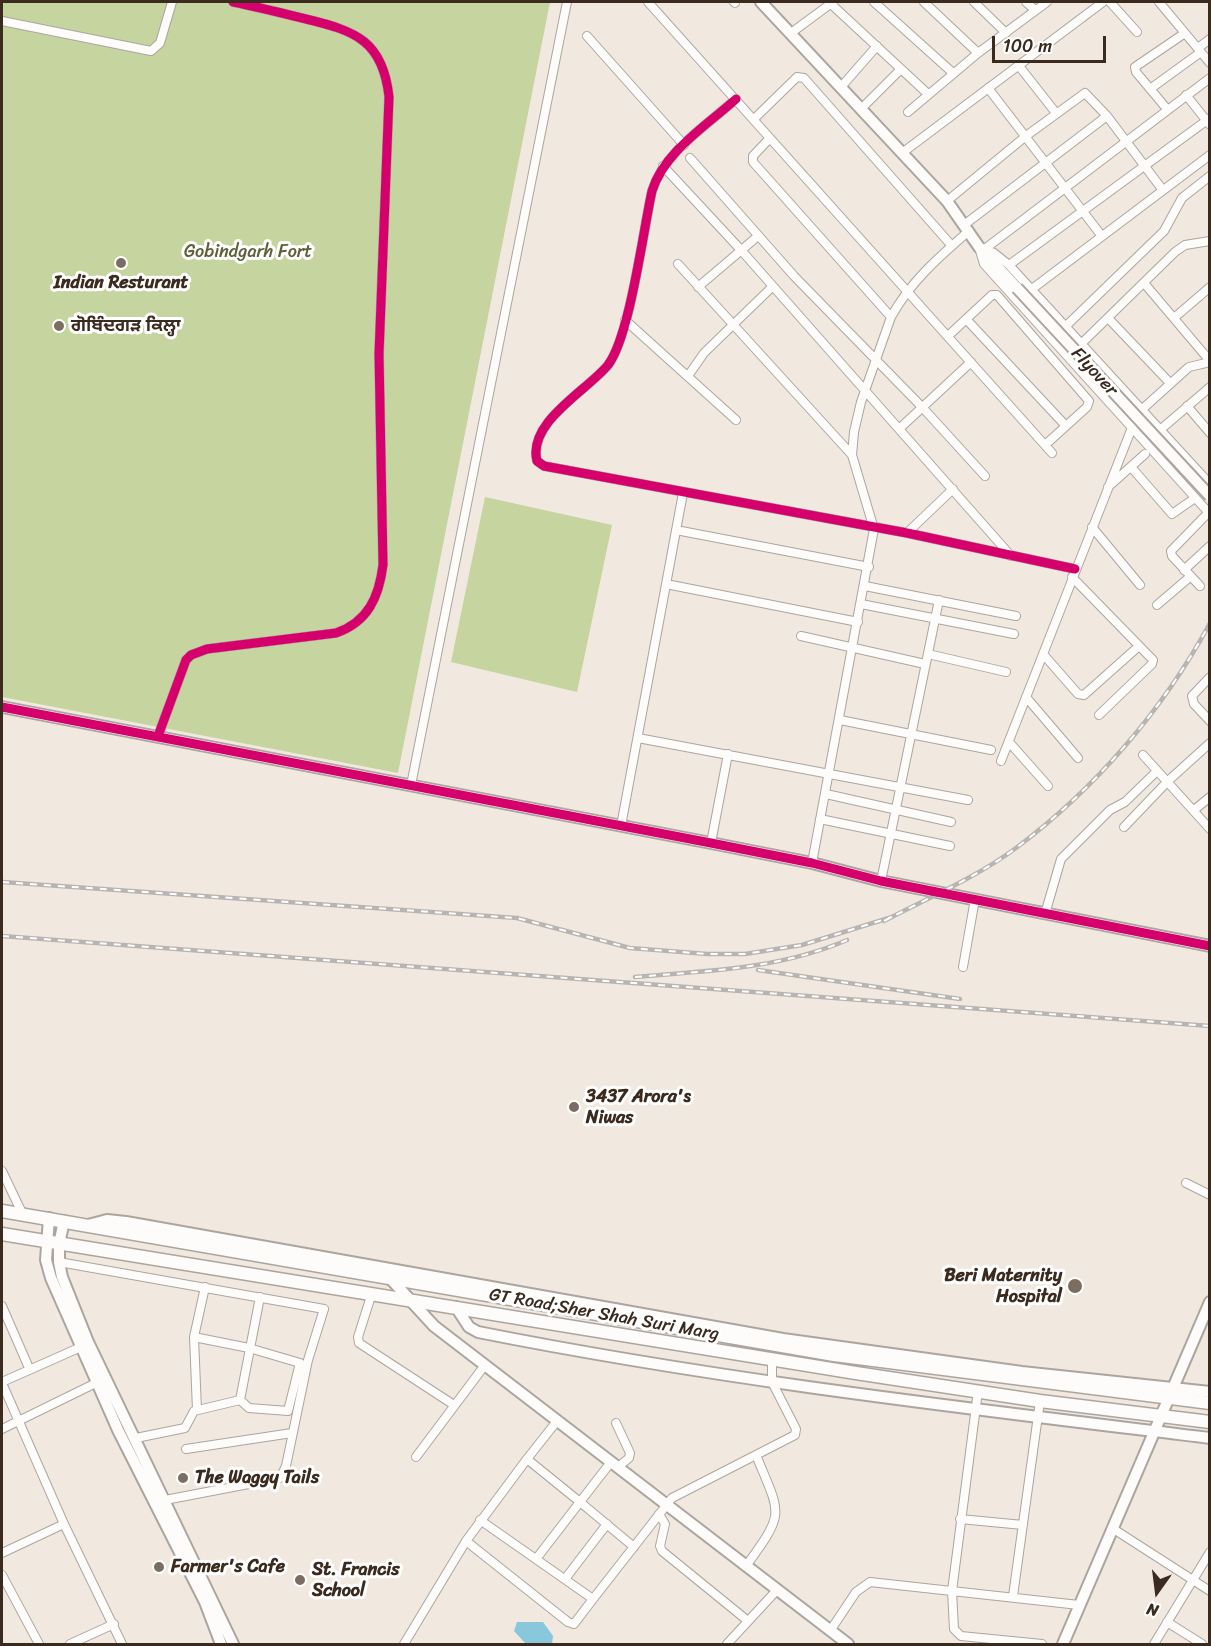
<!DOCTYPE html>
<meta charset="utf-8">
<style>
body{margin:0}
#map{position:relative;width:1211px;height:1646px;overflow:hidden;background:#f1e9e0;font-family:Sriracha,sans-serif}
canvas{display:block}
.frame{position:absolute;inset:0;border:3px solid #3b2a1e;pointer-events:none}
.north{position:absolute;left:1127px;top:1562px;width:60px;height:60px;-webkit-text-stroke:4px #fff;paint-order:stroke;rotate:194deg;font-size:16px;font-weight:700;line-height:24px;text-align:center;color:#3b2a1e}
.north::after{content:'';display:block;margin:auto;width:21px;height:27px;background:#3b2a1e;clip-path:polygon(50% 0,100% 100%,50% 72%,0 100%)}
.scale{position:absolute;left:992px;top:36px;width:114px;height:27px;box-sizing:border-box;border:3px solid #3b2a1e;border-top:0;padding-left:8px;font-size:18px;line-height:21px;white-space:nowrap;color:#3b2a1e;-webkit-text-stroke:4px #fff;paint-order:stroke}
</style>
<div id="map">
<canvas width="1211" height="1646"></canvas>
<div class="frame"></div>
<div class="north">N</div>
<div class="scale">100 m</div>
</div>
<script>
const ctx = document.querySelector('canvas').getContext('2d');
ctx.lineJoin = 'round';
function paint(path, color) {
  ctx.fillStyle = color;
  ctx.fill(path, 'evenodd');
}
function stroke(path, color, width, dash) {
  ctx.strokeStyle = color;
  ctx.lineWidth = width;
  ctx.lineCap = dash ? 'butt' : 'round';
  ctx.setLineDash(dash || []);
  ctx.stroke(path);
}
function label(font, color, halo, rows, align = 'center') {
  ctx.font = font + ' Sriracha,"Noto Sans Gurmukhi",sans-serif';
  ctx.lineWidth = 6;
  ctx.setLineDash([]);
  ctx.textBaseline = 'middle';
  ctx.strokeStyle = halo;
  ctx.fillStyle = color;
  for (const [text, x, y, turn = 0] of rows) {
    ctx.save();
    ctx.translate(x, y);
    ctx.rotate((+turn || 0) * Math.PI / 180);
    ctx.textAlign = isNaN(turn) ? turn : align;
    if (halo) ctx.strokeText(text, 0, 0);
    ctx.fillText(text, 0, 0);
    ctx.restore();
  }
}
paint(new Path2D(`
 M2,2H550L398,773L2,697Z
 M485,497L612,525L577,692L451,662Z`), '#c6d4a0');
paint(new Path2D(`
 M517,1622H543L553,1636L552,1644H526L514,1631Z`), '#89c7db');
const minor = new Path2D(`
 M648,2L1052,453
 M734,2L735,3
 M829,2L928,94
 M874,2L953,73
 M924,2L978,53
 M974,2L1006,33
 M1026,2L1035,10
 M1110,2L1137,32
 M1159,2L1210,63
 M2,21L151,51L160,43L172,2
 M791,33L833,2
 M587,36L684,145
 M1198,48L1210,39
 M1019,66L1056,113
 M841,87L877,46
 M988,88L1101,235
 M1150,89L1201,52
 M1186,95L1210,125
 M736,99C706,126 664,152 652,191C643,231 630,336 608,365C588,390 527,422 537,461L544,466L907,533L1075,569
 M861,109L901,69
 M1167,109L1136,72L1135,67L1185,33
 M908,112L978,53L1047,2
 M754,119L797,77L804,78L952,246
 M769,139L753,156V162L891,317
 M902,153L1103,2
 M690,158L794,276L922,407L985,476
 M663,166L741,250L1011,556
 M947,201L1026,136L1085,93L1107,116L1162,189
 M964,225L1107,116
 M986,248L1210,78
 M678,264L852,455
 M1009,265L1210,118
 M1144,283L1210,361
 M698,287L758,236
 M1032,289L1210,155
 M1108,318L1170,383
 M1174,318L1210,287
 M966,319L1066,426
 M625,320L736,420
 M1066,326L1164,231L1182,198L1210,176
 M948,336L992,295H997L1089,401L1087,407L1045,445
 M1081,344L1175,252L1185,245L1210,241
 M688,376L704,353L772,287
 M1187,406L1210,433
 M1138,413L1189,367L1210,362
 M899,429L971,362
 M1160,430L1210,387
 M1131,467L1172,514L1195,498
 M1210,484L1009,265L994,253L979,247L984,264L1210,514
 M1108,487L1145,454
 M1092,527L1140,585
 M676,530L869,567
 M907,533L953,489
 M1184,570L1210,546
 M1072,577L1153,660L1152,664L1099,715
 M666,584L858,622
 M865,586L1016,616
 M1200,586L1172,556L1171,551L1208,513
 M861,604L1014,634
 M1157,605L1191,576
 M801,636L925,664
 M928,654L1006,672
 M1043,654L1078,694L1084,695L1139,646
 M1210,677L1192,696L1194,704L1210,721
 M1026,697L1078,758
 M840,720L991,750
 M158,736L186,660L191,655L207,649L336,633C368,622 379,597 383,565L379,354L389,97C383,41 356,31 306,19C282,13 258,7 233,2
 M638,738L968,800
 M1009,742L1048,786
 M1143,755L1210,829
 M1001,761L1133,425
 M411,785L567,2
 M826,794L951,822
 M1194,810L1210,797
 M820,819L950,846
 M621,826L683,493
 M1124,827L1168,781L1210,743
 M711,843L728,754
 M812,863L874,529L852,455L854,432L861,402L891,317C911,281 939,257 969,231
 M881,881L939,600
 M1045,914L1061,859L1110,810L1125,802L1157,771
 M963,967L975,899
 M2,1171L23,1215
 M1186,1183L1210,1195
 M59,1262L324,1309L308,1360L286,1466L280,1478L165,1500
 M205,1287L194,1337L249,1348L300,1363L288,1411L249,1408L240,1400
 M372,1293L358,1337L359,1343L454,1405
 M2,1306L29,1368
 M194,1337L197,1410
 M2,1382L81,1347
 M2,1383L64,1524L122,1644
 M978,1391L952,1591L954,1629L961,1636L1042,1644
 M616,1423L630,1453L629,1458L618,1467
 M2,1429L100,1381
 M136,1438L185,1428L194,1411L240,1400L260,1297
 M186,1449L292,1433
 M416,1457L485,1365
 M527,1459L557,1421
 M659,1514L665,1524L660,1546L662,1551L748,1621
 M960,1519L1023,1525
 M480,1520L593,1599L672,1498L795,1435L796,1429L772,1382V1359
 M1112,1528L1210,1591
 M466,1541L568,1622L574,1624L593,1599
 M2,1553L64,1524
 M536,1559L580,1502L634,1547
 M746,1566C786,1511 781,1516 756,1455
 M2,1575L39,1644
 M565,1579L607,1524
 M1013,1596L1040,1401
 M1167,1622L1202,1644
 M830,1631L856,1592L870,1582L1079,1605
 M70,1644L114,1624
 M404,1644L466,1541L527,1459L580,1502L611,1462
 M727,1644L777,1590
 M1154,1644L1210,1552`);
const tertiary = new Path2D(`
 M2,707L711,843L812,863L881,881L1210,946
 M49,1218L46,1260L51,1278L118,1430L205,1602L221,1644
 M64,1221L59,1244V1262L62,1277L88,1342L233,1644
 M1063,1644L1210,1302`);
const secondary = new Path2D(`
 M761,2L947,201L979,247L1017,288
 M88,1225L107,1220L126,1222L783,1339L1022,1372L1210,1392
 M389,1277L434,1326L848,1644
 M456,1307L469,1327L478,1332C719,1380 965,1408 1210,1438`);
const primary = new Path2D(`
 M2,1211L834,1355L1210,1403
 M2,1234L856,1373L1040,1401L1210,1422`);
stroke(minor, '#aca59f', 10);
stroke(tertiary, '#aca59f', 14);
stroke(secondary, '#aca59f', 14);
stroke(primary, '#aca59f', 15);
stroke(minor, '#fdfcfa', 8);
stroke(tertiary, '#fdfcfa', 10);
stroke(secondary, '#fdfcfa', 10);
stroke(primary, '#fdfcfa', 12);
const rail = new Path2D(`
 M2,882L517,918L630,948L707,954H745L802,945L892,917
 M884,921C928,898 977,877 1016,848C1095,789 1163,710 1210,623
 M2,936L1210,1026
 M758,970L960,999
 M635,977C707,971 780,969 847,940`);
stroke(rail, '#b7b4b1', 4.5);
stroke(rail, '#fff', 2, [7]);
const secondaryBridge = new Path2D(`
 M1017,288L1210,496`);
stroke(secondaryBridge, '#aca59f', 14, []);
stroke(secondaryBridge, '#fdfcfa', 10);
stroke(new Path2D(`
 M736,99C706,126 664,152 652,191C643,231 630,336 608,365C588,390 527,422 537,461L544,466L907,533L1075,569
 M2,707L711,843L812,863L881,881L1210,946
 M158,736L186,660L191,655L207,649L336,633C368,622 379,597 383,565L379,354L389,97C383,41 356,31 306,19C282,13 258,7 233,2`), '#d6006c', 9);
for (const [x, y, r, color] of [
 [121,263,6,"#7b6d62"],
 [59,326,6,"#7b6d62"],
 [574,1107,6,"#7b6d62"],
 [1075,1286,8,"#7b6d62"],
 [183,1478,6,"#7b6d62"],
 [159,1567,6,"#7b6d62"],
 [300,1580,6,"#7b6d62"]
]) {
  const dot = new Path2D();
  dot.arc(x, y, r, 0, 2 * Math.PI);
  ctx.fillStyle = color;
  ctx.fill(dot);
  stroke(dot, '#fff', 2);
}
label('18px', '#5f6039', '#fff', [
 ["Gobindgarh Fort",248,252]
]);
label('bold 18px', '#3b2a1e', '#fff', [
 ["Indian Resturant",121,283,"center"],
 ["ਗੋਬਿੰਦਗੜ ਕਿਲ੍ਹਾ",71,326],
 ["3437 Arora's",586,1097],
 ["Niwas",586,1118],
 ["Beri Maternity",1062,1276,"right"],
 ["Hospital",1062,1297,"right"],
 ["The Waggy Tails",195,1478],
 ["Farmer's Cafe",171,1567],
 ["St. Francis",312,1570],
 ["School",312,1591]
], 'left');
label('18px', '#3b2a1e', '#fff', [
 ["Flyover",1094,372,47],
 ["GT Road;Sher Shah Suri Marg",604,1315,10]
]);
</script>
